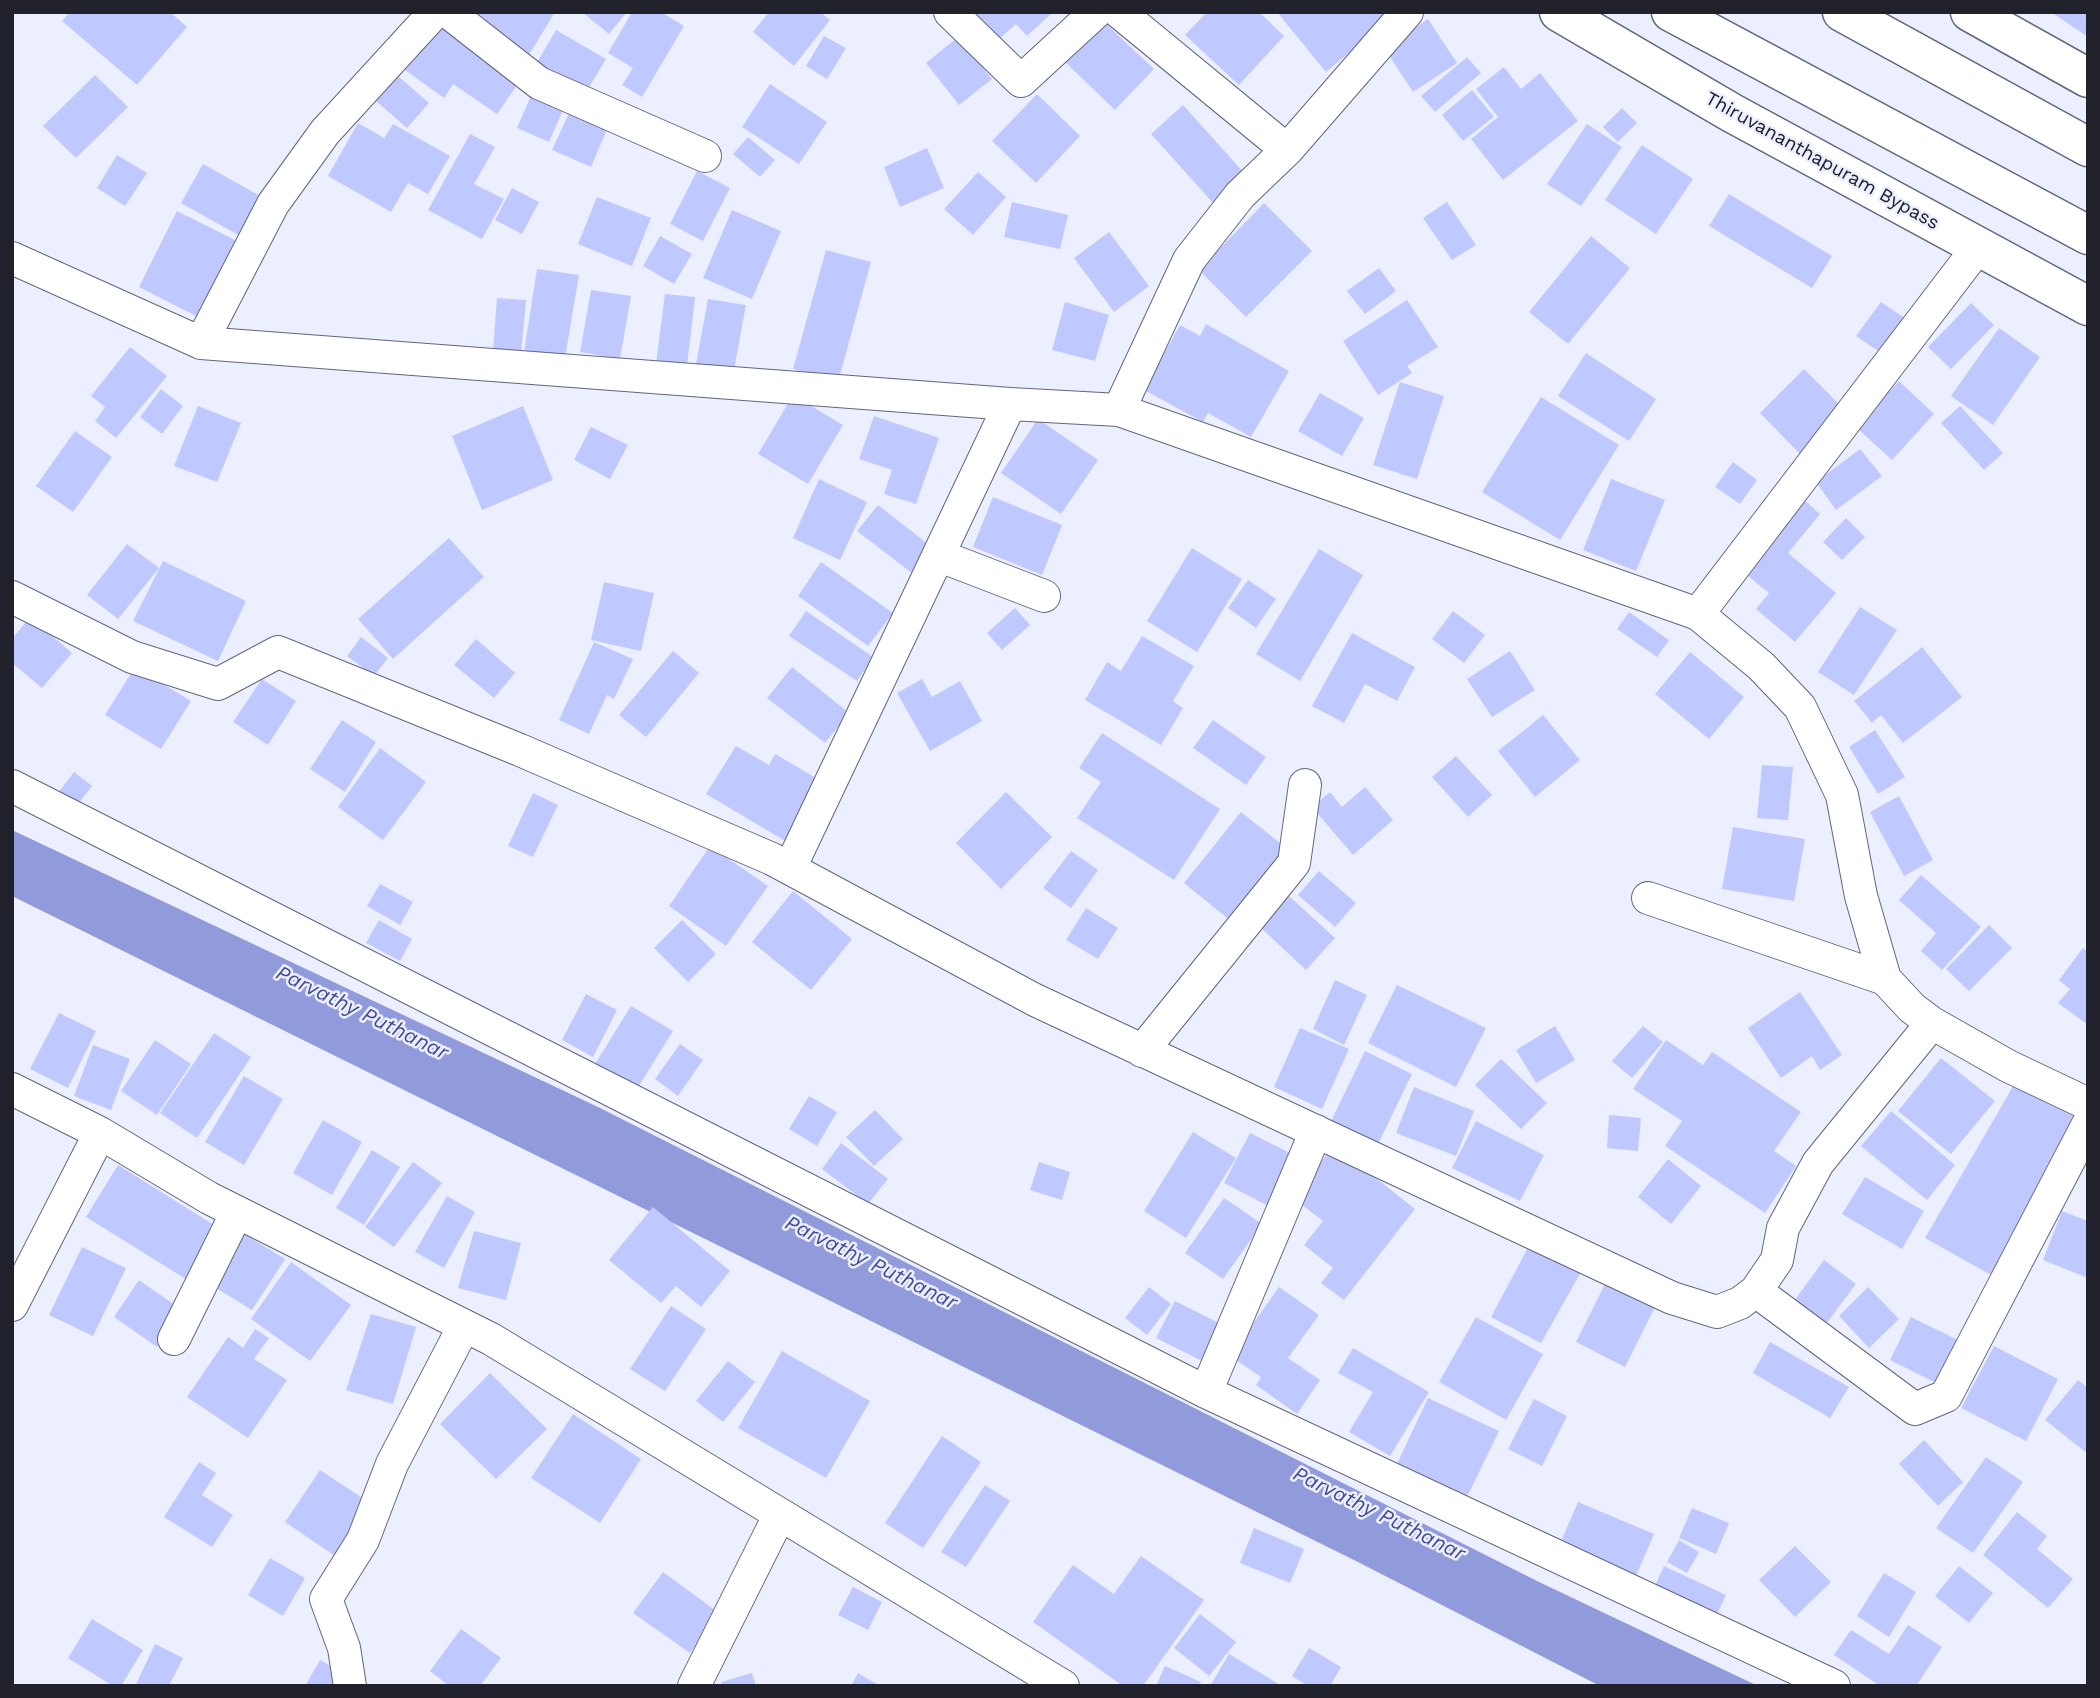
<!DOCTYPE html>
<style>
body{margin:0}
#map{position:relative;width:2100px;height:1698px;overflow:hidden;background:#ecefff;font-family:"Work Sans",sans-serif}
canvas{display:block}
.frame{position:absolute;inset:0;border:14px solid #20212b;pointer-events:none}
</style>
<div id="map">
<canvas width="2100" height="1698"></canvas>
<div class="frame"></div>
</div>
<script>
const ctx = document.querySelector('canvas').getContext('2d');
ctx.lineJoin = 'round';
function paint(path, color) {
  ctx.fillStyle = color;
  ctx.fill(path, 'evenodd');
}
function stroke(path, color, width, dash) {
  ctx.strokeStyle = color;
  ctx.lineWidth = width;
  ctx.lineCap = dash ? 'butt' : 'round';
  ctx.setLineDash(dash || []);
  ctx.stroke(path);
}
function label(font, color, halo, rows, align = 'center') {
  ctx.font = font + ' "Work Sans",sans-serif';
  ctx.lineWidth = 5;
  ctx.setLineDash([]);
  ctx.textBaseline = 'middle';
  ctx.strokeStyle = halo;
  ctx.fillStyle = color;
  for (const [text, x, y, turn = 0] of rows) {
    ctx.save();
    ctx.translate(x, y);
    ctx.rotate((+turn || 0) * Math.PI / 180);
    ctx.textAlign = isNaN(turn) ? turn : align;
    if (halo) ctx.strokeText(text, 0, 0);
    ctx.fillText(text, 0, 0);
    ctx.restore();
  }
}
paint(new Path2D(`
 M12,830L598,1107L1539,1582L1758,1686H1600L1356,1561L12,896Z`), '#919ada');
paint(new Path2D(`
 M70,12H170L187,27L137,85L62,21Z
 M460,12H555L529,55Z
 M582,12H627L609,34Z
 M632,12H661L684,26L642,97L622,85L633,68L608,53Z
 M769,12H820L830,20L794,66L753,32Z
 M970,12H1053L1027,36L1016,24L997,41Z
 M1207,12H1259L1284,36L1239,85L1185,35Z
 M1277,12H1393L1395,14L1326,72Z
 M2051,12H2088V37Z
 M1428,19L1457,63L1413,92L1384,48Z
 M439,21L522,78L497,114L453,84L444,98L405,70Z
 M1104,22L1154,69L1115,110L1065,62Z
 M556,30L606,59L582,99L532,71Z
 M824,36L846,48L827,79L806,66Z
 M958,37L992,79L959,105L926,63Z
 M1467,57L1481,73L1435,112L1421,96Z
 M1504,67L1521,89L1540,73L1578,121L1503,180L1471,139L1498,117L1476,89Z
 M95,75L128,107L76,158L43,126Z
 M398,76L429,103L407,128L376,101Z
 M770,84L827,122L799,164L742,127Z
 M534,89L566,103L549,142L517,128Z
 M1472,90L1494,117L1463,141L1442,115Z
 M1037,94L1080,136L1036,183L992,141Z
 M575,100L613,115L591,167L552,150Z
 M1183,105L1246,175L1214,204L1151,134Z
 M1622,108L1637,123L1618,142L1603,127Z
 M358,123L384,138L393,124L450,156L428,194L408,183L391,212L328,176Z
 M1587,124L1622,147L1581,206L1547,184Z
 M470,134L495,147L474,184L504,199L482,239L428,210Z
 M748,137L775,160L760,177L733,154Z
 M1642,145L1693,179L1656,234L1605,200Z
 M927,148L944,188L900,207L884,167Z
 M117,155L147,173L125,206L97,188Z
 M203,164L262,197L240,236L181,203Z
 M697,171L730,188L703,241L670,224Z
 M978,172L1006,197L973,235L944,209Z
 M512,188L539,202L522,234L495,220Z
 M1729,194L1832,256L1812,288L1709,226Z
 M597,197L651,218L632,266L578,244Z
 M1012,202L1068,215L1060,249L1004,237Z
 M1447,202L1476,245L1452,260L1423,218Z
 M1264,203L1312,251L1246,317L1199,270Z
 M732,210L781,231L752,299L703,278Z
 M177,211L237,241L198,317L139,287Z
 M1109,232L1149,286L1114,312L1074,258Z
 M660,236L692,254L674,284L643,266Z
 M1591,236L1630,268L1568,344L1529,312Z
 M826,250L871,262L838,382L793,369Z
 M1379,268L1396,291L1365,314L1347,291Z
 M537,269L579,275L565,358L524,352Z
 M591,290L631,296L620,359L580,352Z
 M665,294L695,297L687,366L656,363Z
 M497,298L526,300L521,353L493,350Z
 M708,299L746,305L734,370L696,364Z
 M1407,300L1438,347L1407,366L1412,373L1378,395L1343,341Z
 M1065,302L1109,315L1095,361L1052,350Z
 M1881,302L1912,323L1887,357L1856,336Z
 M1971,303L1994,325L1951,369L1928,347Z
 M1206,324L1289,371L1251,437L1208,413L1203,422L1144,390L1180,325L1200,336Z
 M1999,328L2040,357L1993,425L1951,396Z
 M130,347L167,376L116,438L95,421L105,407L91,396Z
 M1586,353L1656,399L1629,441L1558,396Z
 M1804,369L1845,410L1800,454L1760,413Z
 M1899,381L1934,414L1892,460L1856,427Z
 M1400,382L1444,396L1417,479L1373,465Z
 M161,389L183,406L162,434L140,417Z
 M1320,393L1364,418L1342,456L1298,431Z
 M793,395L843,425L808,484L758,454Z
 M1541,397L1619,445L1560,540L1482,492Z
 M198,406L241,423L217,482L174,466Z
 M523,406L553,480L482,510L452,436Z
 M1960,406L2003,453L1984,470L1941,423Z
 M874,416L939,438L916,504L884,494L892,470L859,459Z
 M1038,419L1098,460L1061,514L1001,473Z
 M591,427L628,445L610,479L574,460Z
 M75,431L112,457L73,512L36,486Z
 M1860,449L1882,476L1836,510L1816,482Z
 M1733,462L1757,480L1740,504L1715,487Z
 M819,479L867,502L840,560L793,538Z
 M1611,479L1665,500L1636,571L1583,550Z
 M993,497L1062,525L1042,575L973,547Z
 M1803,499L1820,514L1788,553L1836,593L1795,642L1756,609L1769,593L1742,571Z
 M878,505L937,551L917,577L857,531Z
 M1846,518L1865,537L1842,560L1823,542Z
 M449,538L484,577L393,659L358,619Z
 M127,544L159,568L118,619L87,595Z
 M1192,548L1242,579L1197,652L1147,621Z
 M1319,549L1363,575L1300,681L1256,654Z
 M163,561L246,601L218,661L133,621Z
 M821,562L893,613L868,646L798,596Z
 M1248,580L1276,599L1256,628L1228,608Z
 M604,582L654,593L641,651L591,640Z
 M1860,607L1897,630L1854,695L1818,672Z
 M1015,608L1030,625L1002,650L987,633Z
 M806,611L873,657L857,681L789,636Z
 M1453,611L1485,635L1464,663L1432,639Z
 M1629,612L1669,640L1657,657L1617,629Z
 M30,617L72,653L42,688L12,663V639Z
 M1352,633L1415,667L1397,701L1365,684L1344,723L1312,706Z
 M1142,636L1194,666L1173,701L1183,708L1161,745L1085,700L1107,662L1121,671Z
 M361,637L388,658L374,676L347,656Z
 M476,639L515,673L494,698L454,665Z
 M594,642L633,659L614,699L607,695L589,734L559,720Z
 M1922,647L1962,697L1903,743L1881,715L1872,723L1854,701Z
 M673,651L699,673L646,737L619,715Z
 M1510,651L1535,690L1492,717L1467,679Z
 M1690,652L1744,697L1709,739L1655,694Z
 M135,667L191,701L161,749L105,715Z
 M792,667L849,713L825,743L767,698Z
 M262,679L296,701L268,745L233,722Z
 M922,679L932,697L960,681L982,721L930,751L897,693Z
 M1543,715L1580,760L1535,797L1498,751Z
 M342,720L376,742L345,792L310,769Z
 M1213,720L1266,757L1246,785L1193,748Z
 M1875,730L1905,777L1878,794L1849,747Z
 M1102,733L1220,809L1174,880L1077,818L1101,782L1079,768Z
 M736,746L769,765L775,754L823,782L787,842L706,794Z
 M380,748L426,782L383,840L338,807Z
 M1456,756L1492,795L1468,817L1432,777Z
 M1762,765L1793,767L1788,820L1757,818Z
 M74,772L92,786L75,808L57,794Z
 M1365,787L1393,820L1353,855L1312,807L1330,792L1342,807Z
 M1006,792L1052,837L1001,889L956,843Z
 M533,793L558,805L533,857L508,846Z
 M1899,796L1933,860L1904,876L1870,812Z
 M1241,812L1290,851L1232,922L1184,883Z
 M1733,827L1805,839L1794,901L1722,889Z
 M710,846L768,886L726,946L669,906Z
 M1071,851L1098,870L1071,908L1043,888Z
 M1319,871L1356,903L1335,927L1298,895Z
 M1921,875L1981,927L1942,970L1921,951L1936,933L1899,900Z
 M380,884L413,902L400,925L367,906Z
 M793,891L852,939L811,990L752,942Z
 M1289,896L1335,938L1306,970L1260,927Z
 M1086,908L1118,928L1098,959L1066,940Z
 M379,920L412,939L400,961L366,943Z
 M682,920L716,954L688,982L654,948Z
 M1989,925L2012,948L1969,991L1946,969Z
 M2083,948L2088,952V1025L2058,1003L2070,989L2059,980Z
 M1335,980L1367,995L1344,1045L1313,1029Z
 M1397,985L1486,1028L1456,1087L1368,1043Z
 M1800,992L1842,1055L1820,1070L1812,1056L1781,1078L1748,1028Z
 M586,994L617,1010L593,1057L562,1040Z
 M631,1006L673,1031L637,1089L595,1064Z
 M59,1013L96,1031L68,1088L30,1069Z
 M1555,1026L1575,1060L1536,1083L1516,1050Z
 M1643,1026L1663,1042L1632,1078L1612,1061Z
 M1300,1028L1349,1049L1322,1109L1274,1087Z
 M214,1033L251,1057L197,1138L160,1113Z
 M155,1040L191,1064L157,1115L121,1091Z
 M1666,1040L1703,1065L1712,1052L1801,1112L1774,1151L1796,1166L1765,1213L1665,1146L1682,1121L1633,1089Z
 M680,1044L703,1060L678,1096L655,1079Z
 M93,1045L130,1059L111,1110L74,1096Z
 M1365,1051L1412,1074L1377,1146L1330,1123Z
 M1941,1058L1995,1101L1951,1154L1898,1111Z
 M1501,1059L1547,1103L1521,1129L1475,1085Z
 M244,1076L283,1099L244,1165L205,1142Z
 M2015,1083L2078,1119L1991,1275L1925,1238Z
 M1414,1087L1474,1111L1456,1156L1396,1133Z
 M809,1096L837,1112L817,1146L789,1129Z
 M875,1110L903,1139L874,1166L846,1137Z
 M1891,1111L1955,1165L1927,1200L1861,1146Z
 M1609,1115L1641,1118L1638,1151L1607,1148Z
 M323,1120L362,1142L332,1195L293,1173Z
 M1476,1121L1544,1155L1520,1201L1452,1168Z
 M1193,1132L1236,1158L1186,1238L1144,1211Z
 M1250,1133L1298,1157L1272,1208L1224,1183Z
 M841,1143L888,1179L868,1204L822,1169Z
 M1334,1145L1415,1209L1344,1300L1321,1283L1333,1268L1304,1245L1323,1221L1293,1198Z
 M372,1150L400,1167L364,1225L336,1208Z
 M1668,1159L1701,1186L1671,1224L1638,1197Z
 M413,1162L442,1183L394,1247L365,1227Z
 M1039,1162L1070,1172L1062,1200L1030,1190Z
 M118,1165L222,1230L189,1281L86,1217Z
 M1865,1177L1924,1211L1902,1249L1842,1214Z
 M447,1196L475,1212L444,1268L415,1252Z
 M1224,1198L1262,1224L1223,1279L1185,1253Z
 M653,1207L730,1271L701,1307L676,1286L661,1303L609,1260Z
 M2062,1211L2088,1221V1278L2043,1260Z
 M474,1231L521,1243L506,1300L458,1288Z
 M244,1234L285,1259L252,1310L211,1285Z
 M1530,1244L1581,1272L1541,1343L1491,1317Z
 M82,1247L126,1268L93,1336L49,1315Z
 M1824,1260L1856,1284L1826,1324L1794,1301Z
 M291,1262L351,1305L310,1361L251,1319Z
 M139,1280L182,1310L157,1347L114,1317Z
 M1606,1282L1655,1307L1625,1367L1576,1342Z
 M1149,1287L1171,1304L1147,1335L1125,1318Z
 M1279,1287L1319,1315L1288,1358L1320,1380L1297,1414L1256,1385L1261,1377L1230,1356Z
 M1868,1287L1899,1319L1869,1348L1839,1316Z
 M1175,1301L1227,1327L1208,1364L1156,1338Z
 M671,1306L706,1329L665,1391L630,1369Z
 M371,1314L416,1327L393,1404L346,1390Z
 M1476,1317L1543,1354L1506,1420L1439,1382Z
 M1911,1317L1964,1343L1942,1386L1890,1360Z
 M255,1329L269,1338L254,1359L287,1380L248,1438L187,1397L228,1337L243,1348Z
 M1770,1342L1849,1387L1830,1418L1753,1373Z
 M1994,1346L2058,1379L2026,1441L1961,1408Z
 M1353,1348L1429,1392L1390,1456L1349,1432L1373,1392L1338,1373Z
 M782,1351L870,1401L826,1478L738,1428Z
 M728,1361L755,1382L723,1422L696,1401Z
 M490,1373L547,1429L496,1479L440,1424Z
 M2078,1380L2088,1388V1454L2045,1420Z
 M1428,1398L1499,1431L1466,1499L1396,1466Z
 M1534,1399L1567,1416L1542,1466L1508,1449Z
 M573,1414L641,1459L600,1523L531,1478Z
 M942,1436L981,1462L923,1548L885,1523Z
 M1924,1440L1963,1482L1938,1506L1899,1464Z
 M1986,1457L2023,1482L1973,1553L1936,1528Z
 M199,1462L216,1473L202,1495L233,1515L212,1547L164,1517Z
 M320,1470L373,1505L338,1558L285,1522Z
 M985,1485L1010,1501L966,1567L941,1552Z
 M1578,1502L1654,1534L1635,1578L1559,1546Z
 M1692,1508L1729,1523L1716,1554L1679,1538Z
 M2017,1512L2047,1536L2037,1549L2073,1579L2048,1608L1983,1555Z
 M1254,1528L1304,1549L1290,1583L1240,1563Z
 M1679,1540L1699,1552L1687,1573L1667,1562Z
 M1795,1546L1831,1582L1795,1617L1759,1580Z
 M1141,1556L1204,1600L1143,1686H1123L1033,1622L1073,1565L1114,1594Z
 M270,1558L305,1578L283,1616L248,1595Z
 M1664,1566L1726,1595L1712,1625L1650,1597Z
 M1959,1566L1993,1593L1969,1623L1935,1596Z
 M663,1572L719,1613L690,1653L633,1613Z
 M1884,1573L1916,1592L1889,1637L1857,1616Z
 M853,1587L882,1602L868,1630L838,1615Z
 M1200,1614L1236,1642L1209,1676L1174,1648Z
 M92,1619L143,1650L121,1686H113L68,1658Z
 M1908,1625L1942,1647L1916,1686H1880L1834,1655L1851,1630L1889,1654Z
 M461,1629L501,1658L480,1686H449L430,1671Z
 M155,1644L183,1658L169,1686H140L136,1684Z
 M1309,1648L1341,1667L1330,1686H1308L1292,1676Z
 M1229,1654L1282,1686H1210Z
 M320,1660L348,1676L342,1686H305Z
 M1165,1666L1201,1682L1199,1686H1156Z
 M752,1673L756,1686H722L721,1682Z
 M858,1673L880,1686H851Z`), '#c0c9ff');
const street = new Path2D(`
 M448,12L539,83L705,156
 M950,12L1021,81L1096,12
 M1119,12L1287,150
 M12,258L201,343L1010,404L1119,410L1698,614L1761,666L1800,707L1842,795L1861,896L1885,979L1912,1008L1932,1023L2008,1066L2088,1104
 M201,343L273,204L325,132L435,12
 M1119,410L1189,260L1240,195L1287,150L1407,12
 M940,556L1044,596
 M12,597L132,657L218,684L278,652L520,750L772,859L1035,1000L1672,1298L1717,1312L1740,1303L1756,1291L1777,1260L1783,1228L1818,1163L1932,1023
 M1698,614L1979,246
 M12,786L1206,1392L1834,1686
 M790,868L1010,404
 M1648,898L1885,979
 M1142,1051L1294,863L1305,785
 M12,1089L100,1133L209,1198L491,1339L1063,1686
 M1756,1291L1915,1409L1946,1396L2088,1124
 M12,1305L100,1133
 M174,1339L237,1212
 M1206,1392L1316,1131
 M350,1686L344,1648L326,1599L363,1540L392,1464L464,1326
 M694,1686L779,1516`);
const secondary = new Path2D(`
 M1559,12L1732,113L2088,306
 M1970,12L2088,78`);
const highway = new Path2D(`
 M1671,12L2088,235
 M1842,12L2088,147`);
stroke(street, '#62667d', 34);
stroke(secondary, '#62667d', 41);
stroke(highway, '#62667d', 41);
stroke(street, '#fff', 32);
stroke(secondary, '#fff', 38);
stroke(highway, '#fff', 38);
label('19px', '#20212b', '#ecefff', [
 ["Thiruvananthapuram Bypass",1822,161,29]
]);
label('italic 21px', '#454a98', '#ecefff', [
 ["Parvathy Puthanar",362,1013,26],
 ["Parvathy Puthanar",871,1263,26],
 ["Parvathy Puthanar",1379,1514,26]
]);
</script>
